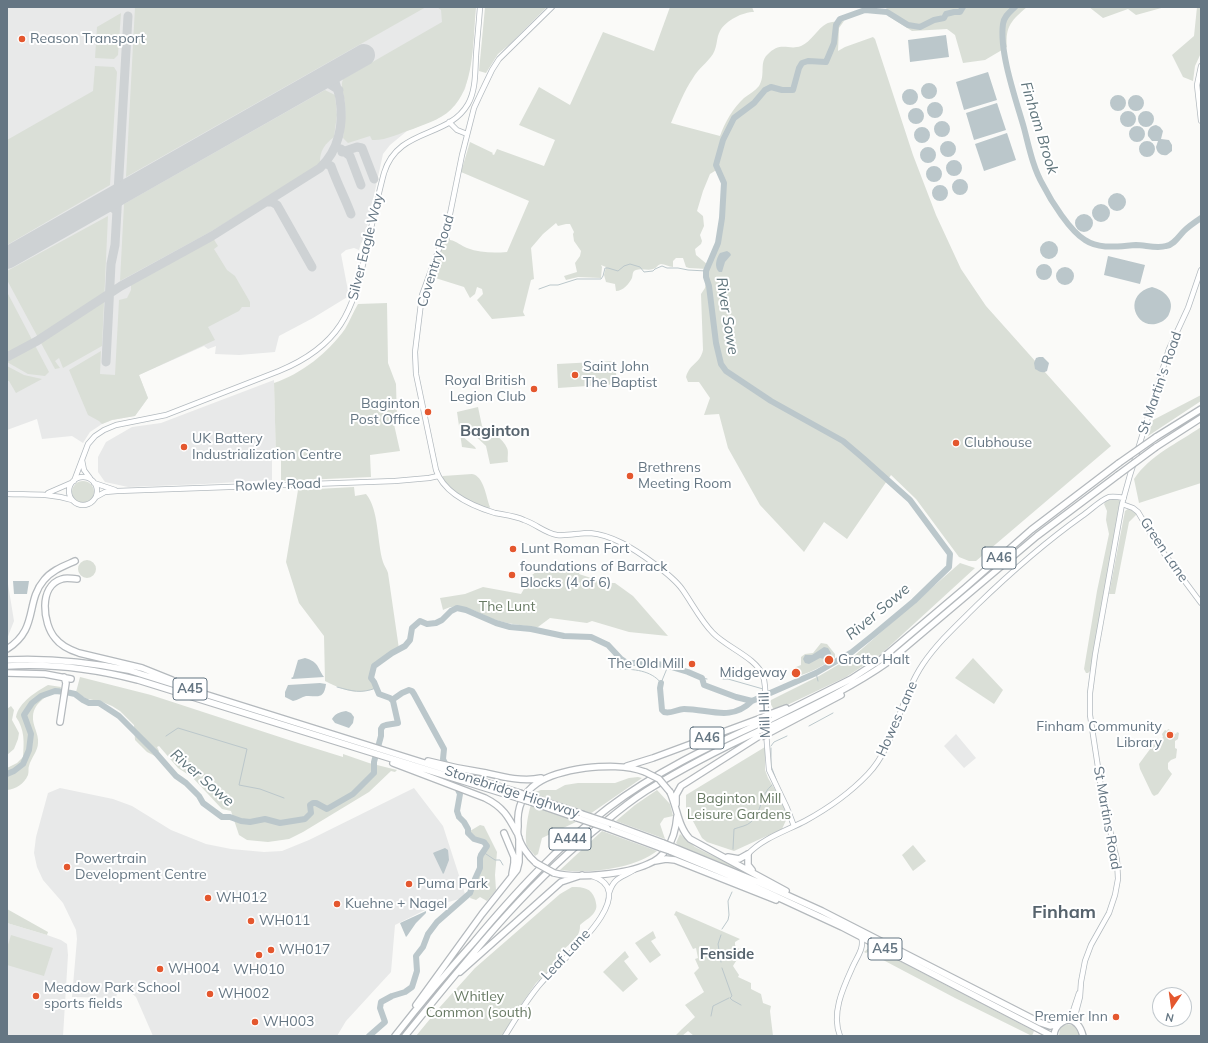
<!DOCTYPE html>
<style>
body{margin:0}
#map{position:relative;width:1208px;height:1043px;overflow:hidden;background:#fafaf8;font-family:Mulish,sans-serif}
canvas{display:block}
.frame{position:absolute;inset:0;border:8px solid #657683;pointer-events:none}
.north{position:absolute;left:1152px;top:987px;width:40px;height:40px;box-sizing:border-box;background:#fff;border:1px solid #c1c8cd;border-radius:50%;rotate:193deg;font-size:11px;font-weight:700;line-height:16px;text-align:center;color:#657683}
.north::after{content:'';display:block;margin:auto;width:14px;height:18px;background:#e4572e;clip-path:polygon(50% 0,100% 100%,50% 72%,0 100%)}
</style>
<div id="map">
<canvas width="1208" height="1043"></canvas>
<div class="frame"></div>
<div class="north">N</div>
</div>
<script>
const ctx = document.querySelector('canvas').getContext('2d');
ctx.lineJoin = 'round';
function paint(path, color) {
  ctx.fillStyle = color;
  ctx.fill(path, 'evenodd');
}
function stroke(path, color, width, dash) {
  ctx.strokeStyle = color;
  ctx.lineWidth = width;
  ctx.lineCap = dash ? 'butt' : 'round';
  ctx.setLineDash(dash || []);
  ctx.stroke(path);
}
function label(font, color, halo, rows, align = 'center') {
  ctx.font = font + ' Mulish,sans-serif';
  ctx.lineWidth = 4;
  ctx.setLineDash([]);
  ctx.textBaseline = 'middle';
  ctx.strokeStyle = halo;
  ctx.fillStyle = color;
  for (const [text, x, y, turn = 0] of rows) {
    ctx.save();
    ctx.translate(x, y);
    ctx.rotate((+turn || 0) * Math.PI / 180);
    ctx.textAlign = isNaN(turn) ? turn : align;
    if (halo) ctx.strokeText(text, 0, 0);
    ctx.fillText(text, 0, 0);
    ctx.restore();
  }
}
paint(new Path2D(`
 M7,7H476L470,68L465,89L455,105L437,119L407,131L390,145L383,154L364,241L361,243L359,250L354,248L346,250L341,254L349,296L313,318L279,336L275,352L239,355L215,354L216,346L208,349L204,346L139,375L148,398L135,416L112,420L102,424L90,432L83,443L72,436L42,439L37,419L7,430Z
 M274,380L276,460H272V480L204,484L128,487L105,482L98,472V457L106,442L132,427L161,423Z
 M7,578L14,621L7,639Z
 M956,734L976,758L964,768L944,746Z
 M60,788L113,799L132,806L171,830L206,844L231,849L264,852L282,851L309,840L414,788L443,826L466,897L431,907L395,925L391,972L346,1021L337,1036H153L136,997L129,991L118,989L116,998L72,997L77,939L76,930L63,903L43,880L37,867L34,853L36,837L48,793Z
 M7,923L47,935L61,940L67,944L68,955L63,1036H7Z`), '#e8e9e9');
paint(new Path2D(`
 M135,7H426L126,177Z
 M437,7H476C473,36 475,82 455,105C445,118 428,123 413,129C400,133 385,141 372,140L370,136L348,143L343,138C345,126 346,113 345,102C344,94 340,87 343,79L442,22L441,10Z
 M485,7H547L510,44L498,54L486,73L479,71Z
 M670,7H752L754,12C743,12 726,20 720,31C716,38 718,45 713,54C707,63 698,69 693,78C684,91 678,107 671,123L720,136C725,122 733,108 744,98C749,94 755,91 759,86C766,75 759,63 767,55C781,40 788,51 801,46C811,42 818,28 826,24C831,21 837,22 844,21L839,28L838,51L845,47L873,37L875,39L913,155L936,215L961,269L986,306L1111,446L976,561H969L959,557L916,499L891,475L847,539L824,522L804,552L760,505L728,448L719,414L704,415L710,398L699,382H688L686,377C690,363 700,364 703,350L701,294L705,288L707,269L689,268L686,267L683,258H676L673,261V267C669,267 665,264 661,264C657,265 657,268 653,269C648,271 641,268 636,270C632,271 633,275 632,278C629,284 623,291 616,291L615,284L606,282L604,275L606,267L601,265L602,267L601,278L578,277L566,280L564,276L577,272L575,263L580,256L581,251L574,241L573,234L574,232L570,224H566L558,226L556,223L543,234L531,248L534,279L531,280L523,312L525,316L492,319L477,300L483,294L482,289L477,287L475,294L470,298L464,287L429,276L448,224L450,240C457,241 461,246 467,248C480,253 494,253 507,252L529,201L461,172L470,142L493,153L492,154L494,155L497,149L544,166L555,140L519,125L539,87L570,105L603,32L654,51ZM718,169L724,183L722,218L718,243L708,265L696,255L695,249L701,244L702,241L700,235L704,226L703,216L697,211L703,191L710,174Z
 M886,7H1027C1012,20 1005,26 1007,47L985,60L963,63L955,35L947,29L912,31L888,16Z
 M1089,7H1165L1136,15L1128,9L1103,18Z
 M1197,7H1201V53L1195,66L1193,81L1183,77L1172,55L1194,36Z
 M121,13L118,55L114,59L95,58L97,27Z
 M95,66L114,67L117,72L110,185L7,245V140L93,91Z
 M325,90L335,95L337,115L334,137C325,144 320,150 320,162L316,167L210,232L120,281L124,204Z
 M108,216L102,346L63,368L59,358L55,361L60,368L55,369L7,280V271Z
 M213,238L218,246L214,249L227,270L235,276L250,302V307H242L239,311L208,327L215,340L139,375L148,398L135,416L112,420L102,424L99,421L88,415L69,370L101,351L100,374L115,375L119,300L127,298L131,290V285Z
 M7,292L49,372L45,376L28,374L7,362Z
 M387,303L388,363L396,384L397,419L393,420L400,451L370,455L371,477L281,481V460H276L274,383C301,374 328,353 345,329C350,321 353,312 358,304Z
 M615,361L617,384L558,388L557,364Z
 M7,366L24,375L42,379L16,393L9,381H7Z
 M1201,395V401L1148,436L1153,420Z
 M478,407L482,426C491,432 503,438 507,448C509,452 507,457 508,462L490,464L486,446L469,430L462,436L475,447L476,449L462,447L457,412Z
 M1201,427V483L1139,503L1134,479C1150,455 1178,443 1201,427Z
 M472,474C484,476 486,497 490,507L489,509C471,504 453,494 442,478L443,476Z
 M72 492a11 11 0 1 1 22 0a11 11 0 1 1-22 0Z
 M354,487L355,496L366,494C379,509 377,542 383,562C384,566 387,569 388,573L399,649L374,666L371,678L374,682L376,688C357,696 343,690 325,681L324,636L299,603L286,562L298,490Z
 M1110,499H1118L1121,502L1091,670L1088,673H1086L1084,669L1097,591L1109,534L1106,520L1107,511L1104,504L1106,501Z
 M1129,508L1136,512V515L1129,522L1115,594H1109L1125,511Z
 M78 569a9 9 0 1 1 18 0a9 9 0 1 1-18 0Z
 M960,563L975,568L881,654L846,677L783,707L774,710L769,701L819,676L855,655Z
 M583,564L579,574L591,578L606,585L612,583H615L633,596L668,636L629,632L592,621L587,623L550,618L538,627H534C521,625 508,624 496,620C479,614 461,600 443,610L440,598L465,594L483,587L521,594L532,575L541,568L553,570Z
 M821,643L827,644L835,654V658C823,665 810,674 796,676L794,669L796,667L801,665V657L805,654L813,653Z
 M973,658L1003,690L994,704L955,678Z
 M80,677L151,695L298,743L343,757V754L369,763L397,770L395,772L391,771L369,792L303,832L289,839L268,842L247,840L239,835L231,811L222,809L192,777L178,768L159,746L157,747L159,751L155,756L147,752L135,740L134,725L120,711L112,706L100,701L87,699L76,692Z
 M48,685L61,687L60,690C49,694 34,702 33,716C32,725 39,734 38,743C38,751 31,758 29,766C28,768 29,772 28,775C24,784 16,789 7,790V768L17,763L23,757C24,742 25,730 16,717C19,702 36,692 48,685Z
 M11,706L14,710L12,720L19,733L18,739L14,749L7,755V709Z
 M1168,729L1174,732V733L1176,734L1177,732L1179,733L1178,739L1175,741V748L1177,749L1176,758L1171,760L1168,763V769L1172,774L1158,794L1154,796L1152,794L1140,769L1139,764L1156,741L1159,742L1163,737L1162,734L1165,730L1167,731Z
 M765,747V770L768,778L779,796L788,816L782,829L734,851L707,842L702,838L686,808V795Z
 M638,777L642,778L590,814L538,796L535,792L541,790H556L565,785L578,783H615L629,778Z
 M657,790L670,804L673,816L664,818L660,824L665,839L616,821L635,805Z
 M531,805L560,815L576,822L542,838L538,854L535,856C533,853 529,849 527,846C524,839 528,812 531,805Z
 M480,825L484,826L497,852L495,875L496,890L487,901L480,897L476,900L470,898L478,876L482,870L483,865L481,861V857L489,847L487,842L483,839C477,840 474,837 470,833V831Z
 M602,831L657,851C633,869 589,874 560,870Z
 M680,834L695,847L733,866L737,870L680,847L676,843Z
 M913,845L926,861L913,871L902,855Z
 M572,887C584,887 591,888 595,899C596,903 597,906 596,909C593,917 585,920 580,925C581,945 555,947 555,965L536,983L521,1005L502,1036H416L439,1008L475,968L560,894Z
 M7,909L48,932L47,935L7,923Z
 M676,911L740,939L735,942V945L737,948L740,949L746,947C743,954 736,960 733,966L739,975L738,977L751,983V989L761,994L763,1003L771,1006L770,1011L773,1036H694L688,1031L682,1036H675L682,1029L695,1017L685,1005L704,992L694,973L699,968L695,959L698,958L696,948L693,949L676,916L674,915Z
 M653,931L656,938L651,941L661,955L650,963L635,943Z
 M11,935L53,948L44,976L7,965V948Z
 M871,946L1034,1031L1032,1036L955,998L868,952L866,953L864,952Z
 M625,951L629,957L624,961L638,979L623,992L603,972Z
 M1067,1024L1075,1026L1080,1036H1059L1060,1027Z`), '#dadfd7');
paint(new Path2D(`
 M946,35L949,57L910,62L908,40Z
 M988,72L997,100L964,110L956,82Z
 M921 91a8 8 0 1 1 16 0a8 8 0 1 1-16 0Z
 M902 97a8 8 0 1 1 16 0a8 8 0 1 1-16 0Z
 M1110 103a8 8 0 1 1 16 0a8 8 0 1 1-16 0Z
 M1128 103a8 8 0 1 1 16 0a8 8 0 1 1-16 0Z
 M927 110a8 8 0 1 1 16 0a8 8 0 1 1-16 0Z
 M997,103L1006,130L974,140L966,113Z
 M908 116a8 8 0 1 1 16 0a8 8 0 1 1-16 0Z
 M1120 119a8 8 0 1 1 16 0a8 8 0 1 1-16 0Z
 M1138 119a8 8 0 1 1 16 0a8 8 0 1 1-16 0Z
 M934 129a8 8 0 1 1 16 0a8 8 0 1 1-16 0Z
 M1156,125L1160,127L1163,131L1161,139L1169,140L1172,145V151L1167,155C1161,156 1157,153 1156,147L1158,141H1152L1148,136C1147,130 1150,126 1156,125Z
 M1129 134a8 8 0 1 1 16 0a8 8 0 1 1-16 0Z
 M914 135a8 8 0 1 1 16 0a8 8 0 1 1-16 0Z
 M1007,133L1016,160L984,171L975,144Z
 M940 149a8 8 0 1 1 16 0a8 8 0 1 1-16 0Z
 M1139 149a8 8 0 1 1 16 0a8 8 0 1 1-16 0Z
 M920 155a8 8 0 1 1 16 0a8 8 0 1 1-16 0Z
 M946 168a8 8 0 1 1 16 0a8 8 0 1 1-16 0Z
 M926 174a8 8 0 1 1 16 0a8 8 0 1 1-16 0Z
 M952 187a8 8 0 1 1 16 0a8 8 0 1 1-16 0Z
 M932 193a8 8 0 1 1 16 0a8 8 0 1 1-16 0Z
 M1108 202a9 9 0 1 1 18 0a9 9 0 1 1-18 0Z
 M1092 213a9 9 0 1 1 18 0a9 9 0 1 1-18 0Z
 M1075 223a9 9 0 1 1 18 0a9 9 0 1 1-18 0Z
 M1040 250a9 9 0 1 1 18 0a9 9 0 1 1-18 0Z
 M727,251L730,253L731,255L725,262L722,272H719C714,267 716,259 720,253Z
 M1108,256L1145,265L1140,284L1104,275Z
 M1036 272a8 8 0 1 1 16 0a8 8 0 1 1-16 0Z
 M1056 276a9 9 0 1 1 18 0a9 9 0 1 1-18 0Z
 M1152,287C1164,290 1176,300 1169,314C1168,317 1164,321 1161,322C1137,334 1120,295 1152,287Z
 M1039,357H1043L1049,363L1047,371C1042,374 1039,371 1035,369L1034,363L1036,358Z
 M13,581H29L27,594H14Z
 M824,647L828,648L831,653L830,658L829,660L820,658L809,664L805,663L803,659L805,655H812Z
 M305,658C319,662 317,667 324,677L292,679L291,678L293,677L298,660Z
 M320,683L326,684C324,701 316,695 306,696C302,697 298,700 293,701L285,697V692L288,685Z
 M346,711L351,713L354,717L353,723L349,728L335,723L332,719C335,714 339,712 346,711Z
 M445,848L448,850L449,860L444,873L443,874L433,853L435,852Z
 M426,911V913L416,923L407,936L406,937L400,923Z`), '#bbc7cb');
stroke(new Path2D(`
 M539,289L550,285H558L577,279H601L603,276L605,268H608L618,271L624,266L630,264L640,267L644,272L653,271L655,269L662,266L667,268H678L688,270L706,271
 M618,669C633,669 651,670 661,683L668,666
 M816,673L818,681
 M702,678L707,679
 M723,679H728L763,689
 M337,687C352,691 361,694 376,688
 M766,690L771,691
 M809,726L833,713
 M166,736L178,728L247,749L239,785L260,789L284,798
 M771,746L774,742L787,736
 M771,748V766L776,779
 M733,849L734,829C739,827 747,826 751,822C762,813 760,794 772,785
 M483,852L495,860H500L503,865
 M722,929L728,920L729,915L728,901L732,892
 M721,962L718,944L721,935
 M722,968L732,996L730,998L732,1000L741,1005
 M711,1016L713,1006L729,998`), '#bbc7cb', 1);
stroke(new Path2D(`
 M1015,7C1010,12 1004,16 1003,24C999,52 1016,100 1024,128C1029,147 1033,168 1043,185C1051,201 1070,231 1085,240C1100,250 1119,246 1136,245C1145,245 1157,249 1166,246C1174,245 1179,236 1184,231C1189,226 1195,222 1201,218
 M661,683L660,688L662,710L664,712C672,714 677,709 684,709C709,709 731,722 752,701
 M7,774L14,771L23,764L29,750L31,734L24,715L32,703L41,696L55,691L66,692L75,694L83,700L89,703H99L119,716L155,752L176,776L186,783L199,796L203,803L222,817H230L241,821L250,822L265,819L280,823L305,819L311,813L310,805L313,803H316L327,809L353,794L374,773V762L381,736V729L383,726L386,725L398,723L393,701L390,698L379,694L374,682L371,678L374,666L392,653L405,646L410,640L412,628L420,621L427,624L436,623L442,620L451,611L457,608L466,610L496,623L510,627L531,629L564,636L591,637L608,645L621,659L627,663H653L668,666L688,672L702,678L704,685L736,697L752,701L816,673L852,652L872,636L914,601L949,567L950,554L910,500L863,458L843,441L771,401L726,371L721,364L716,343L709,286L706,277V271L718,243L722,218L724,183L716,165L723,140L734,118L754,103L765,90L771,87L782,90H793L799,68L802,63L808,61L826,62L834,43L836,25L840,19L865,10L887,12L908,25L920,27L934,20L944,18L946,14L954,12H960L963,7
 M369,1036L385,1022L380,1008L381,1002L392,996L405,992L412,987L417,971L416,956L423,947L428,934L437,922L470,893L475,879L480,868V858L481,855L487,846L484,842L474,839L468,833V829L464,822L459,817L457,811L460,794L443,759L444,749L414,694L412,691L409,690L402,693L392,700`), '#bbc7cb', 6);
stroke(new Path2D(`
 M313,84L328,83L339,90
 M341,149L350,156L361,185
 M342,152L357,147L362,148L374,179
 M324,164H327L331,166C337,183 345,198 351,214
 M266,202H272L277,205L312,267
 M118,203L122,195L128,189
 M97,207C105,204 112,205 117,212
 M7,357L37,341L121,286L212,236L320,168C339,150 344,124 340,99C339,91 335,85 334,78L335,74L338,70
 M106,362L111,264L115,245L128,16`), '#ced2d4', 9);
stroke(new Path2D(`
 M7,258L364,55`), '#ced2d4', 22);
const secondary = new Path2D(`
 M552,7L499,59L492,70L480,95L474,108L462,155L448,224L422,295L415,352L416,374L436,470C444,494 472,506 495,513C505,515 515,516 524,520C536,524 545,533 557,535C568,536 579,533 590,533C601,534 612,538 622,543C638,551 672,575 682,589C692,603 701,621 713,633C726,647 757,658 763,676C767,687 765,706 766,718
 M1201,66L1197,85L1201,121
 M449,122L457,130L467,134
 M82,460L84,470L90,478
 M69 491a14 14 0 1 1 28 0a14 14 0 1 1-28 0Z
 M74,481L88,444L95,436L104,430L116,425L166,415L279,371C340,346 353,312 366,251C372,225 377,199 384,173C398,127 448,139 468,104C476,90 475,72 476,56C477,40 479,23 480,7
 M94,483L115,490
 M48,493L71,483
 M7,494C29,495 50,493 72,500
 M96,497L105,492L117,491L395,481L429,478L438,476
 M1122,504L1133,508L1138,512L1157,544L1201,603
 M766,732L769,770L787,808L794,826
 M748,854C763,838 786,831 805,821C827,809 850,793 868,774C895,746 900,698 923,664C938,642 957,625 976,606C1009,574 1044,543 1082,516C1091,510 1099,501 1109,497C1114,496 1119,497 1124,498
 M609,893C614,877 621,878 634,870
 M1066,1020L1072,1014L1079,993
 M1077,1024L1075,1016L1080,997L1081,982L1085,961L1091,945L1109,913L1115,895L1118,879L1117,860L1103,800L1090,715V693L1095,655L1122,504L1130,475L1169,349L1188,308L1201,270
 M505,1036C516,1018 527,999 541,983C556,965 646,893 592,876
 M840,1036C831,1013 843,988 853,966C857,957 865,947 861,937`);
const highway = new Path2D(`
 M1156,437L1201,409
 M1156,447L1201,418
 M77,579C72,579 67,577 62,579C38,586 43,624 55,638C61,646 70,650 79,653L142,668L172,680
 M7,649C39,629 25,602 44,580C52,570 64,566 75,561
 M7,660C48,658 88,662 128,670L520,793
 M7,666C51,663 95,669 138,680L518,798
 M7,673L45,674L71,679
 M770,714L786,708
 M769,720L851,679L880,660L965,588L1031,530L1119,463
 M60,722L66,683L64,677
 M769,727C810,707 851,688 888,662L1037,536L1118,475
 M769,733L841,695
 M428,761C447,766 466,770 486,773C503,777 523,782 541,778
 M393,763L485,798C503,807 508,816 517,833
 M627,766L653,758L761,718
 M670,792C677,807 678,827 690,839L786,891
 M531,797L582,814
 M528,801L577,818
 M676,804V795L681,786L761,735
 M612,824L663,843
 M607,828L661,848
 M504,833L514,857V863L512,874
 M673,847L758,882L822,911L1041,1023L1050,1026L1059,1024
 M670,851L747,883L842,927L1052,1036
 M748,854V865L752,870
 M728,857L739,859L748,854
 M655,861L666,859L675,860L776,900
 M536,863C529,857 520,845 518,835C517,832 518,829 518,826C515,784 550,773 585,768C605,766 626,765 645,772
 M554,873C577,879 627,874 648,864C656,861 663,855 667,848C674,839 676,827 677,816
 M460,972L561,882L582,875
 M416,1005L482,914L517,870L519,862V838
 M395,1036C420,1004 446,973 473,943C514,894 557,847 608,808C654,773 708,747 761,723
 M405,1036C467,960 527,883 605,822C618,811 632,800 646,791C683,768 722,748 761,730
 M1054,1036C1054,1025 1068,1014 1077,1024C1080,1027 1082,1032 1083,1036`);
stroke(secondary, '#b3babf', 6);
stroke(highway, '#b4b9bd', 8);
stroke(secondary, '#fff', 4.5);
stroke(highway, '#fff', 5.5);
const highwayBridge = new Path2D(`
 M1119,463L1156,437
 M1118,475L1156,447
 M761,718L770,714
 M761,723L769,720
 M761,730L769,727
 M761,737L769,733
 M645,772L659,779L670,792
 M520,793L531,797
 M518,798L528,801
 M582,814L612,824
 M577,818L607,828
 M663,843L673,847
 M661,848L670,851
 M536,863L554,873`);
stroke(highwayBridge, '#b4b9bd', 8, []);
stroke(highwayBridge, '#fff', 5.5);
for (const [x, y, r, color] of [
 [22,39,4,"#e4572e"],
 [575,375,4,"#e4572e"],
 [534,389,4,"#e4572e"],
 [428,412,4,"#e4572e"],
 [956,443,4,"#e4572e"],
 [184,447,4,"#e4572e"],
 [630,476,4,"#e4572e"],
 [513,549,4,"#e4572e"],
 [512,575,4,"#e4572e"],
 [829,660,5,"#e4572e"],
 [692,664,4,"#e4572e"],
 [796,673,5,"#e4572e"],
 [1170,735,4,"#e4572e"],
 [67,867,4,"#e4572e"],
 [409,884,4,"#e4572e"],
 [208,898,4,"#e4572e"],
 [337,904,4,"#e4572e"],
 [251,921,4,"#e4572e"],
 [271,950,4,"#e4572e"],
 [259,955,4,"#e4572e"],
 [160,969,4,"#e4572e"],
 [210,994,4,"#e4572e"],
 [36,996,4,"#e4572e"],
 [1116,1017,4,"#e4572e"],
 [255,1022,4,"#e4572e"]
]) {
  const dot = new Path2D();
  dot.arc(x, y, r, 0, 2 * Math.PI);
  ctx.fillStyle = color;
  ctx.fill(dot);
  stroke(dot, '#fff', 1.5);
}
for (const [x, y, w] of [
 [999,558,34],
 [190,689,34],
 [707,738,34],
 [570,839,42],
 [885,949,34]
]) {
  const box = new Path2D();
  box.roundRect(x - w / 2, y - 11, w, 22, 3);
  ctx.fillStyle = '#fff';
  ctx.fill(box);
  stroke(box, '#657683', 1);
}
label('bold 13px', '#657683', null, [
 ["A46",999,558],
 ["A45",190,689],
 ["A46",707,738],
 ["A444",570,839],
 ["A45",885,949]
]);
label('14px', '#657683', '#fff', [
 ["Reason Transport",30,39],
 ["Saint John",583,367],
 ["The Baptist",583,383],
 ["Royal British",526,381,"right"],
 ["Legion Club",526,397,"right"],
 ["Baginton",420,404,"right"],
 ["Post Office",420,420,"right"],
 ["UK Battery",192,439],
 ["Industrialization Centre",192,455],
 ["Clubhouse",964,443],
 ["Brethrens",638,468],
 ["Meeting Room",638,484],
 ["Lunt Roman Fort",521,549],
 ["foundations of Barrack",520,567],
 ["Blocks (4 of 6)",520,583],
 ["Grotto Halt",838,660],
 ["The Old Mill",684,664,"right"],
 ["Midgeway",787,673,"right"],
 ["Finham Community",1162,727,"right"],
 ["Library",1162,743,"right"],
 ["Powertrain",75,859],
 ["Development Centre",75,875],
 ["Puma Park",417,884],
 ["WH012",216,898],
 ["Kuehne + Nagel",345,904],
 ["WH011",259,921],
 ["WH017",279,950],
 ["WH004",168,969],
 ["WH010",259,970,"center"],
 ["Meadow Park School",44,988],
 ["sports fields",44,1004],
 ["WH002",218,994],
 ["Premier Inn",1108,1017,"right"],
 ["WH003",263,1022]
], 'left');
label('14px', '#657683', '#fff', [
 ["Silver Eagle Way",366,247,-76],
 ["Coventry Road",436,261,-73],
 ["St Martin's Road",1160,383,-71],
 ["Rowley Road",278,485,-2],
 ["Green Lane",1164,550,56],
 ["Mill Hill",765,715,-92],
 ["Howes Lane",897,719,-66],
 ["Stonebridge Highway",512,792,18],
 ["St Martins Road",1107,818,80],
 ["Leaf Lane",566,955,-47]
]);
label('14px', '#687a64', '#fff', [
 ["The Lunt",507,607],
 ["Baginton Mill",739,799],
 ["Leisure Gardens",739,815],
 ["Whitley",479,997],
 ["Common (south)",479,1013]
]);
label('italic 15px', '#60757c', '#fff', [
 ["Finham Brook",1039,128,73],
 ["River Sowe",727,316,81],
 ["River Sowe",878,612,-40],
 ["River Sowe",202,778,41]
]);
label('bold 15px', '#57646e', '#fff', [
 ["Fenside",727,954]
]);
label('bold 16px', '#57646e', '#fff', [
 ["Baginton",495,431]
]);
label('bold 18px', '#57646e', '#fff', [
 ["Finham",1064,913]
]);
</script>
